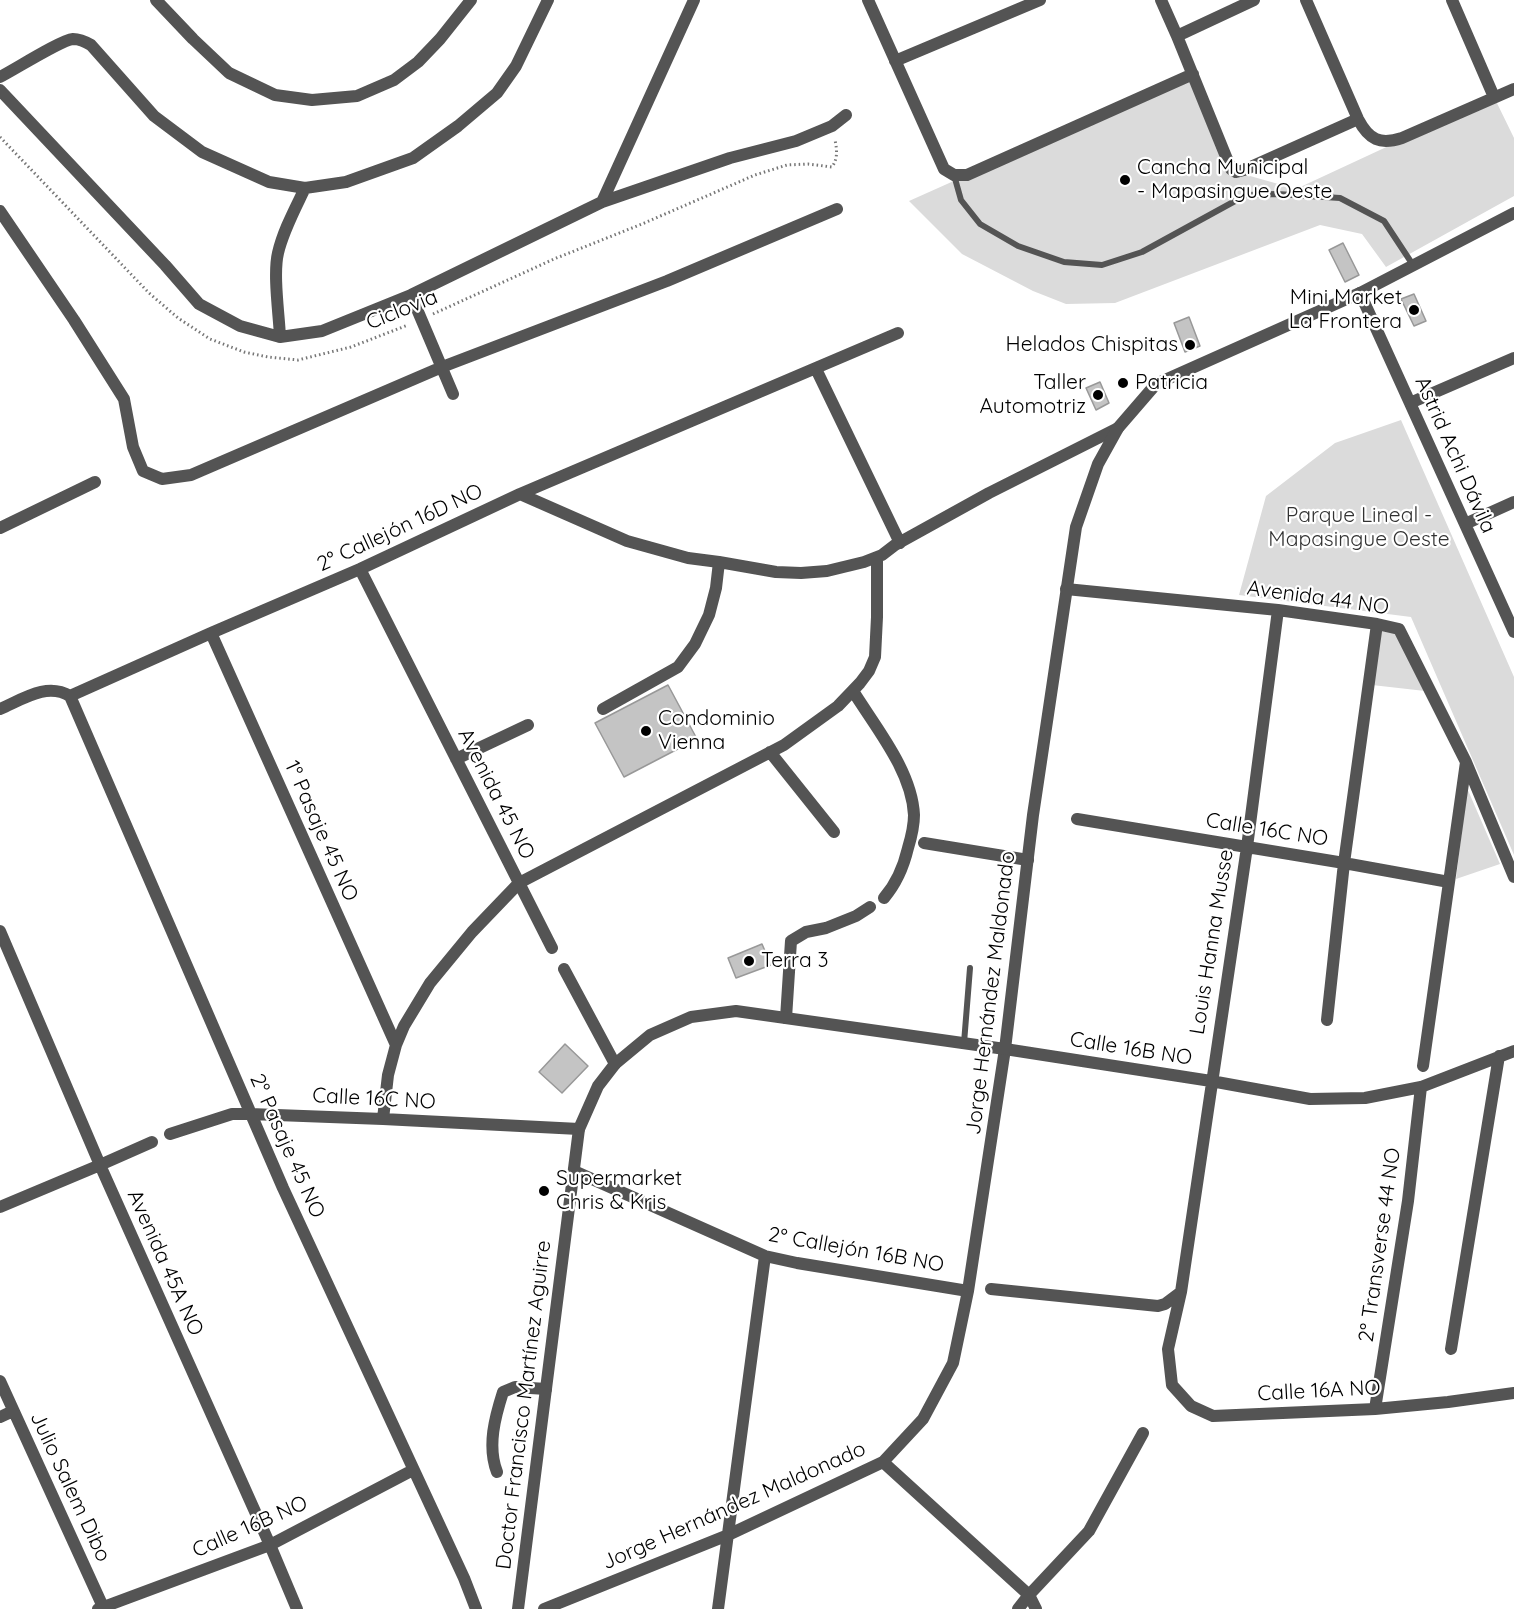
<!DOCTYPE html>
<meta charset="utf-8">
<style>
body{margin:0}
canvas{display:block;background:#fff}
</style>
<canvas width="1514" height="1609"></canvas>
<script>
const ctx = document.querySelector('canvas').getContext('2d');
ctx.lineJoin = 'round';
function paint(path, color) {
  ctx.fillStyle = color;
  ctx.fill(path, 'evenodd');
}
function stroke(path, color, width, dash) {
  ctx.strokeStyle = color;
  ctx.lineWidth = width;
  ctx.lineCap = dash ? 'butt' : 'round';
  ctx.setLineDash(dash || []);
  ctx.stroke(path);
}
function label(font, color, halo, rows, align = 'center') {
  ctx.font = font + ' Quicksand,sans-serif';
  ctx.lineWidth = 4.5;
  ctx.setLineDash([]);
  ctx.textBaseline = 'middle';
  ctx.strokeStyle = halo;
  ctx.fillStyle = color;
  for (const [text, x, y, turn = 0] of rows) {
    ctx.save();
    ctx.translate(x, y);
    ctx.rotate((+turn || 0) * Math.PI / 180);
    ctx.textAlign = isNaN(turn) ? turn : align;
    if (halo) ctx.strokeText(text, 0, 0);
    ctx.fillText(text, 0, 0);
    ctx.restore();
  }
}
paint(new Path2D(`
 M1193,74L1236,172L1296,189L1494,97L1514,138V196L1386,267L1362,234L1320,225L1115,303L1066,304L1033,291L962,254L909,201Z
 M1401,420L1514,677V855L1411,617L1239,595L1266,496L1335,443Z
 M1381,631L1395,632L1425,691L1372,685Z
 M1467,788L1500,864L1456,879Z`), '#dbdbdb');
const building = new Path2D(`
 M1343,243L1359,275L1345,282L1329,250Z
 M1414,294L1426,321L1414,326L1401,299Z
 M1189,317L1200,346L1185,352L1174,323Z
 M1100,382L1109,403L1096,410L1086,388Z
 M668,685L697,739L624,777L595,723Z
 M762,944L771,965L736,978L728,958Z
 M565,1044L588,1066L562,1093L539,1072Z`);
paint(building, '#c4c4c4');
stroke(building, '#989898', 1.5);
stroke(new Path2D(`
 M0,137L149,293L178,318L210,339L244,352L268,357L298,360L351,347L408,325
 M433,314L554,259L642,224L755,175L787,165L808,164L832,167C838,158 837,150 835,140`), '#767676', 3, [1.5, 3]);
stroke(new Path2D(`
 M954,175L961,200L980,224L1018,246L1064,262L1102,265L1142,252L1246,195L1277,194L1340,198L1384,221L1413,265
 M964,1043L970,968`), '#545454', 6);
stroke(new Path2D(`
 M156,0L193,39L229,73L275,95L312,100L357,96L394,80L418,62L440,39L471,0
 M868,0L944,169L954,175H967L1193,74
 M1161,0L1177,36
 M1254,0L1177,36L1231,169L1236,172L1244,170L1358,119
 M1306,0L1358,119C1369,140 1380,145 1402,138L1514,89
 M1452,0L1494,97
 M895,61L1040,0
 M0,77C14,70 61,40 73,39C79,39 86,42 91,45L154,116L202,152L269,182L305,188L346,182L413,158L458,126L497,93L516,66L548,0
 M0,90L165,265L199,304L240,326L280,337L322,331L411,295L602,202L730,158L796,141L832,126L846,115
 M602,202L694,0
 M0,211L74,320L124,399L133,447L143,471L162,479L191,475L442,367L667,281L837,209
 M1360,293L1514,632
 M411,295L453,394
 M280,337C279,314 273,274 278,253C283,231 295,209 305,188
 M816,369L900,543
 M1410,403L1514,358
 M520,494L627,541L688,558L719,562L776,572L801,573L827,571L864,562L882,555L895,545L989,493L1118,428
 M1465,524L1514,502
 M0,528L95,482
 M360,569L552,948
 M1066,589L1278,610L1377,624L1399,629L1466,762L1514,877
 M1278,610L1247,847L1181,1292L1168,1349L1172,1385L1191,1406L1213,1416L1375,1409L1448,1402L1514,1393
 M211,633L396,1045
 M853,691C876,728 912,771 914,815C914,826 911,838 908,848C904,865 896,884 884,898
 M70,696L283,1188L464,1578L476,1609
 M0,709C23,699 47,682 70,696L211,633L360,569L520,494L898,333
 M603,709L678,667L695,644L709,615L716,588L719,562
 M770,752L834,832
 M456,759L528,725
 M1077,819L1344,863L1449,882
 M924,843L1028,860
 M0,931L100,1165L270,1545L297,1609
 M564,969L615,1064
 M786,1018L791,941L806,932L826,928L856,916L870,907
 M1327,1020L1344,863L1377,624
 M1423,1066L1466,762
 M383,1119L388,1075L396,1045L404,1026L430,983L472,932L519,883L784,745L838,706L860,683L869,671L875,657L877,617V557
 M170,1134L232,1114H250L383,1119L579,1129
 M574,1171L765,1256L797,1263L968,1291
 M0,1207L100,1165L152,1142
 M991,1289L1158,1306L1165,1304L1181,1292
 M1451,1349L1499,1056
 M0,1381L104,1609
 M1375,1409L1408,1201L1421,1087
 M0,1417L13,1411
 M883,1462L1029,1595L1036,1609
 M497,1472C487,1446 495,1417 503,1392L515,1387L546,1389
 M98,1609L270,1545L413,1470
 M544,1609L728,1535L883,1462L923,1419L953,1363L968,1291L1005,1049L1211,1081L1310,1099L1365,1098L1421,1087L1514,1051
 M718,1609L765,1256
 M1018,1609L1029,1595L1089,1531L1143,1433`), '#545454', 12);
stroke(new Path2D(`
 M518,1609L579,1129L598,1086L615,1064L650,1035L691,1017L736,1011L1005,1049L1033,815L1076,527L1098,464L1118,428L1156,384L1360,293L1514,213`), '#545454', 12);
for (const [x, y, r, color] of [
 [1125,180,6,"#000"],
 [1414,310,6,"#000"],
 [1190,345,6,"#000"],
 [1123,383,6,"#000"],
 [1098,395,6,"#000"],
 [646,731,6,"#000"],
 [749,961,6,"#000"],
 [544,1191,6,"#000"]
]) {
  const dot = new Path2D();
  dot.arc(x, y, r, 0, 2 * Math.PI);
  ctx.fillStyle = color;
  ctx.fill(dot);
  stroke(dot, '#fff', 2);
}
label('21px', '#000', '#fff', [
 ["Cancha Municipal",1137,168],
 ["- Mapasingue Oeste",1137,192],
 ["Mini Market",1402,298,"right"],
 ["La Frontera",1402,322,"right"],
 ["Helados Chispitas",1178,345,"right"],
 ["Taller",1086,383,"right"],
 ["Automotriz",1086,407,"right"],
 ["Patricia",1135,383],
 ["Condominio",658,719],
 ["Vienna",658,743],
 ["Terra 3",761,961],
 ["Supermarket",556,1179],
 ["Chris & Kris",556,1203]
], 'left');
label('21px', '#000', '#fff', [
 ["Ciclovia",402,310,-22],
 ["Astrid Achi Dávila",1455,455,66],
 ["2° Callejón 16D NO",400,528,-25],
 ["Avenida 44 NO",1318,598,8],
 ["Avenida 45 NO",496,794,63],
 ["Calle 16C NO",1267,830,9],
 ["1° Pasaje 45 NO",321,831,66],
 ["Louis Hanna Musse",1212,942,-81],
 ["Jorge Hernández Maldonado",991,993,-83],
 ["Calle 16B NO",1131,1049,9],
 ["Calle 16C NO",374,1099,3],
 ["2° Pasaje 45 NO",287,1146,66],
 ["2° Transverse 44 NO",1380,1245,-82],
 ["2° Callejón 16B NO",856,1250,10],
 ["Avenida 45A NO",165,1263,66],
 ["Calle 16A NO",1319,1391,-3],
 ["Doctor Francisco Martínez Aguirre",524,1405,-83],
 ["Julio Salem Dibo",70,1487,65],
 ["Jorge Hernández Maldonado",734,1506,-24],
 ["Calle 16B NO",250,1527,-24]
]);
label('21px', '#323232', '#fff', [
 ["Parque Lineal -",1359,516],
 ["Mapasingue Oeste",1359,540]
]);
</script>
